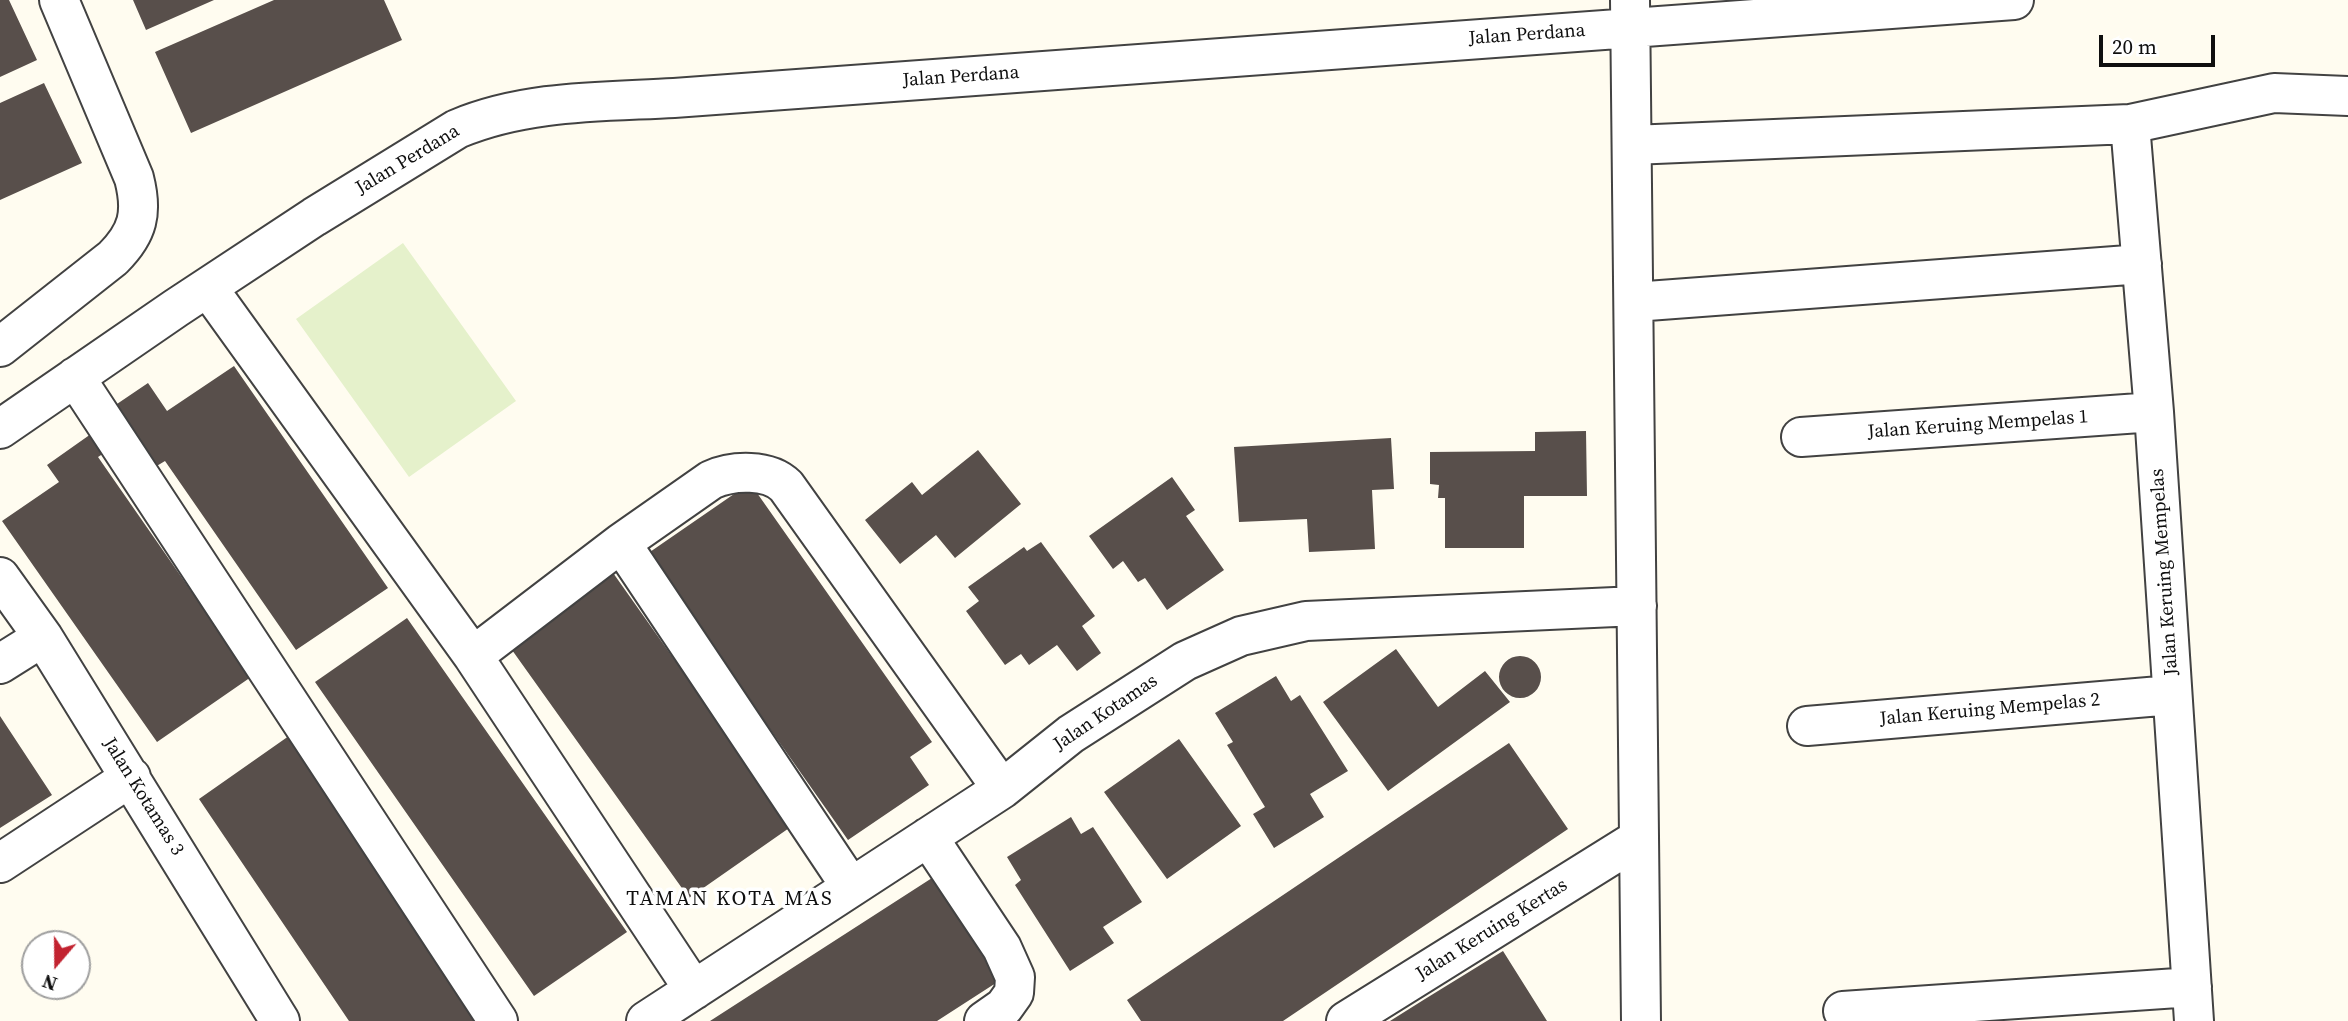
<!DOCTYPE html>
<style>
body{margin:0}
#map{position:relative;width:2348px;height:1021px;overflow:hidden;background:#fffcf0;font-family:"Source Serif 4",serif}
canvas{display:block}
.north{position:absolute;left:21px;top:930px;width:70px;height:70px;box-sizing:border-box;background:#fff;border:2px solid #9f9f9f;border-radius:50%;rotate:200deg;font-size:19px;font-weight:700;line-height:28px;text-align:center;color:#0f0f0f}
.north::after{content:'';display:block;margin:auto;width:24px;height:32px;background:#c22330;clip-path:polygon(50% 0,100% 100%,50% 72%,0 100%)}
.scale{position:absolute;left:2099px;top:35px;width:116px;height:32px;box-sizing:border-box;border:4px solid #0f0f0f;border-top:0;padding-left:9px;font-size:21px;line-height:24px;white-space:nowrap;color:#0f0f0f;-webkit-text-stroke:5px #fff;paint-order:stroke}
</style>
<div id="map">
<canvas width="2348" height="1021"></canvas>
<div class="north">N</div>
<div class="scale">20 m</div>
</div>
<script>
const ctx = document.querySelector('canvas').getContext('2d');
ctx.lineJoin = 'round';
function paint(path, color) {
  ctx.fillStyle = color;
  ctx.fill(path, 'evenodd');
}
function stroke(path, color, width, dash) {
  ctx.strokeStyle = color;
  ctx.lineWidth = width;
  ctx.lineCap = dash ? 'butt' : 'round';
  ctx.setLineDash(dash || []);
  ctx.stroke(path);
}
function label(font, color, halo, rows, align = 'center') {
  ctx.font = font + ' "Source Serif 4",serif';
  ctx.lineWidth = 7;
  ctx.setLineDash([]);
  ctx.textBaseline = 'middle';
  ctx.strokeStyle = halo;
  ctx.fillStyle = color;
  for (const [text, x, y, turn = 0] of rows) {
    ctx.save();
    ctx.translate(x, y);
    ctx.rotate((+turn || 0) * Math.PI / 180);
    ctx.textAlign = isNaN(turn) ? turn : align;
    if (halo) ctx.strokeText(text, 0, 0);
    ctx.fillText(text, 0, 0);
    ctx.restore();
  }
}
paint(new Path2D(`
 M403,243L516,401L409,477L296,319Z`), '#e5f1cb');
paint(new Path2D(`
 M0,0H9L37,60L0,77Z
 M133,0H214L146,30Z
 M274,0H384L402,40L191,133L155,52Z
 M44,83L82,163L0,200V103Z
 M234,366L388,588L296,650L165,461L155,467L114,406L148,383L167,411Z
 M98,429L112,448L98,457L251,677L157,742L2,521L59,482L47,465Z
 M1586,431L1587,496H1524V548H1445V498H1438L1439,485L1430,484V452L1535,451V432Z
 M1391,438L1394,489L1372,490L1375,549L1309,552L1307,519L1239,522L1234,447Z
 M978,450L1021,504L955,558L936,535L900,564L865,520L912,482L922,495Z
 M1172,477L1195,510L1186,516L1224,570L1167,610L1145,578L1138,582L1123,561L1113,569L1089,536Z
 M750,483L932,742L910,757L929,785L848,840L647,554Z
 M1041,542L1095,616L1082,626L1101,653L1077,671L1057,645L1029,665L1021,654L1005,665L966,611L979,601L968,587L1024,547L1027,551Z
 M611,570L792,826L689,898L507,643Z
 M407,618L627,932L534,996L315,682Z
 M1396,649L1438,707L1485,671L1510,702L1388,791L1323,702Z
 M1499 677a21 21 0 1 1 42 0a21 21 0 1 1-42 0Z
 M1276,676L1291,701L1300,695L1348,771L1310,794L1324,817L1274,848L1253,814L1265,807L1227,745L1233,742L1215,713Z
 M0,716L52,795L0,828Z
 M296,731L488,1021H349L199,799Z
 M1179,739L1241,826L1167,879L1104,792Z
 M1509,743L1568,829L1283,1021H1141L1127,1000Z
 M1071,817L1081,834L1093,827L1142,902L1103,927L1114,943L1070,971L1015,885L1021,880L1007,857Z
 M932,878L999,981L937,1021H710Z
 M1503,951L1547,1021H1390L1425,999Z`), '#584f4b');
const minor = new Path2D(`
 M1630,0L1641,1021
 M2130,124L2154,412L2194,1021
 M1632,145L2130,124L2274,93L2348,96
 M208,288L473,656L694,990
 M1634,302L2142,264
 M0,347L113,258C138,233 143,213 134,178L59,0
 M75,377L498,1021
 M0,429L176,308L314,217L457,129C526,100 601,102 674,98L2014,0
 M1801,437L2154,412
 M621,543L851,887
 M0,577L43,637L280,1021
 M473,656L621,543L711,480C733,470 769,469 786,486L1002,789
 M0,664L43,637
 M1807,726L2172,695
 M928,837L1002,948L1015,977L1014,993L1004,1007L984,1021
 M0,863L131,777
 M1843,1011L2192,987
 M646,1021L1002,789L1071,734L1185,661L1241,636L1306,621L1637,606
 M1346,1021L1638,839`);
stroke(minor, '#424242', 42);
stroke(minor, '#fff', 38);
label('19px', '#0f0f0f', '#fff', [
 ["Jalan Perdana",1527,35,-4],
 ["Jalan Perdana",961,77,-4],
 ["Jalan Perdana",408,160,-31],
 ["Jalan Keruing Mempelas 1",1978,425,-4],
 ["Jalan Keruing Mempelas",2165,572,-94],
 ["Jalan Keruing Mempelas 2",1990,710,-5],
 ["Jalan Kotamas",1106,713,-34],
 ["Jalan Kotamas 3",143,797,58],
 ["Jalan Keruing Kertas",1492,930,-32]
]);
ctx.letterSpacing = '2px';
label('21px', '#0f0f0f', '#fff', [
 ["TAMAN KOTA MAS",730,900]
]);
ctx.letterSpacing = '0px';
</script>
